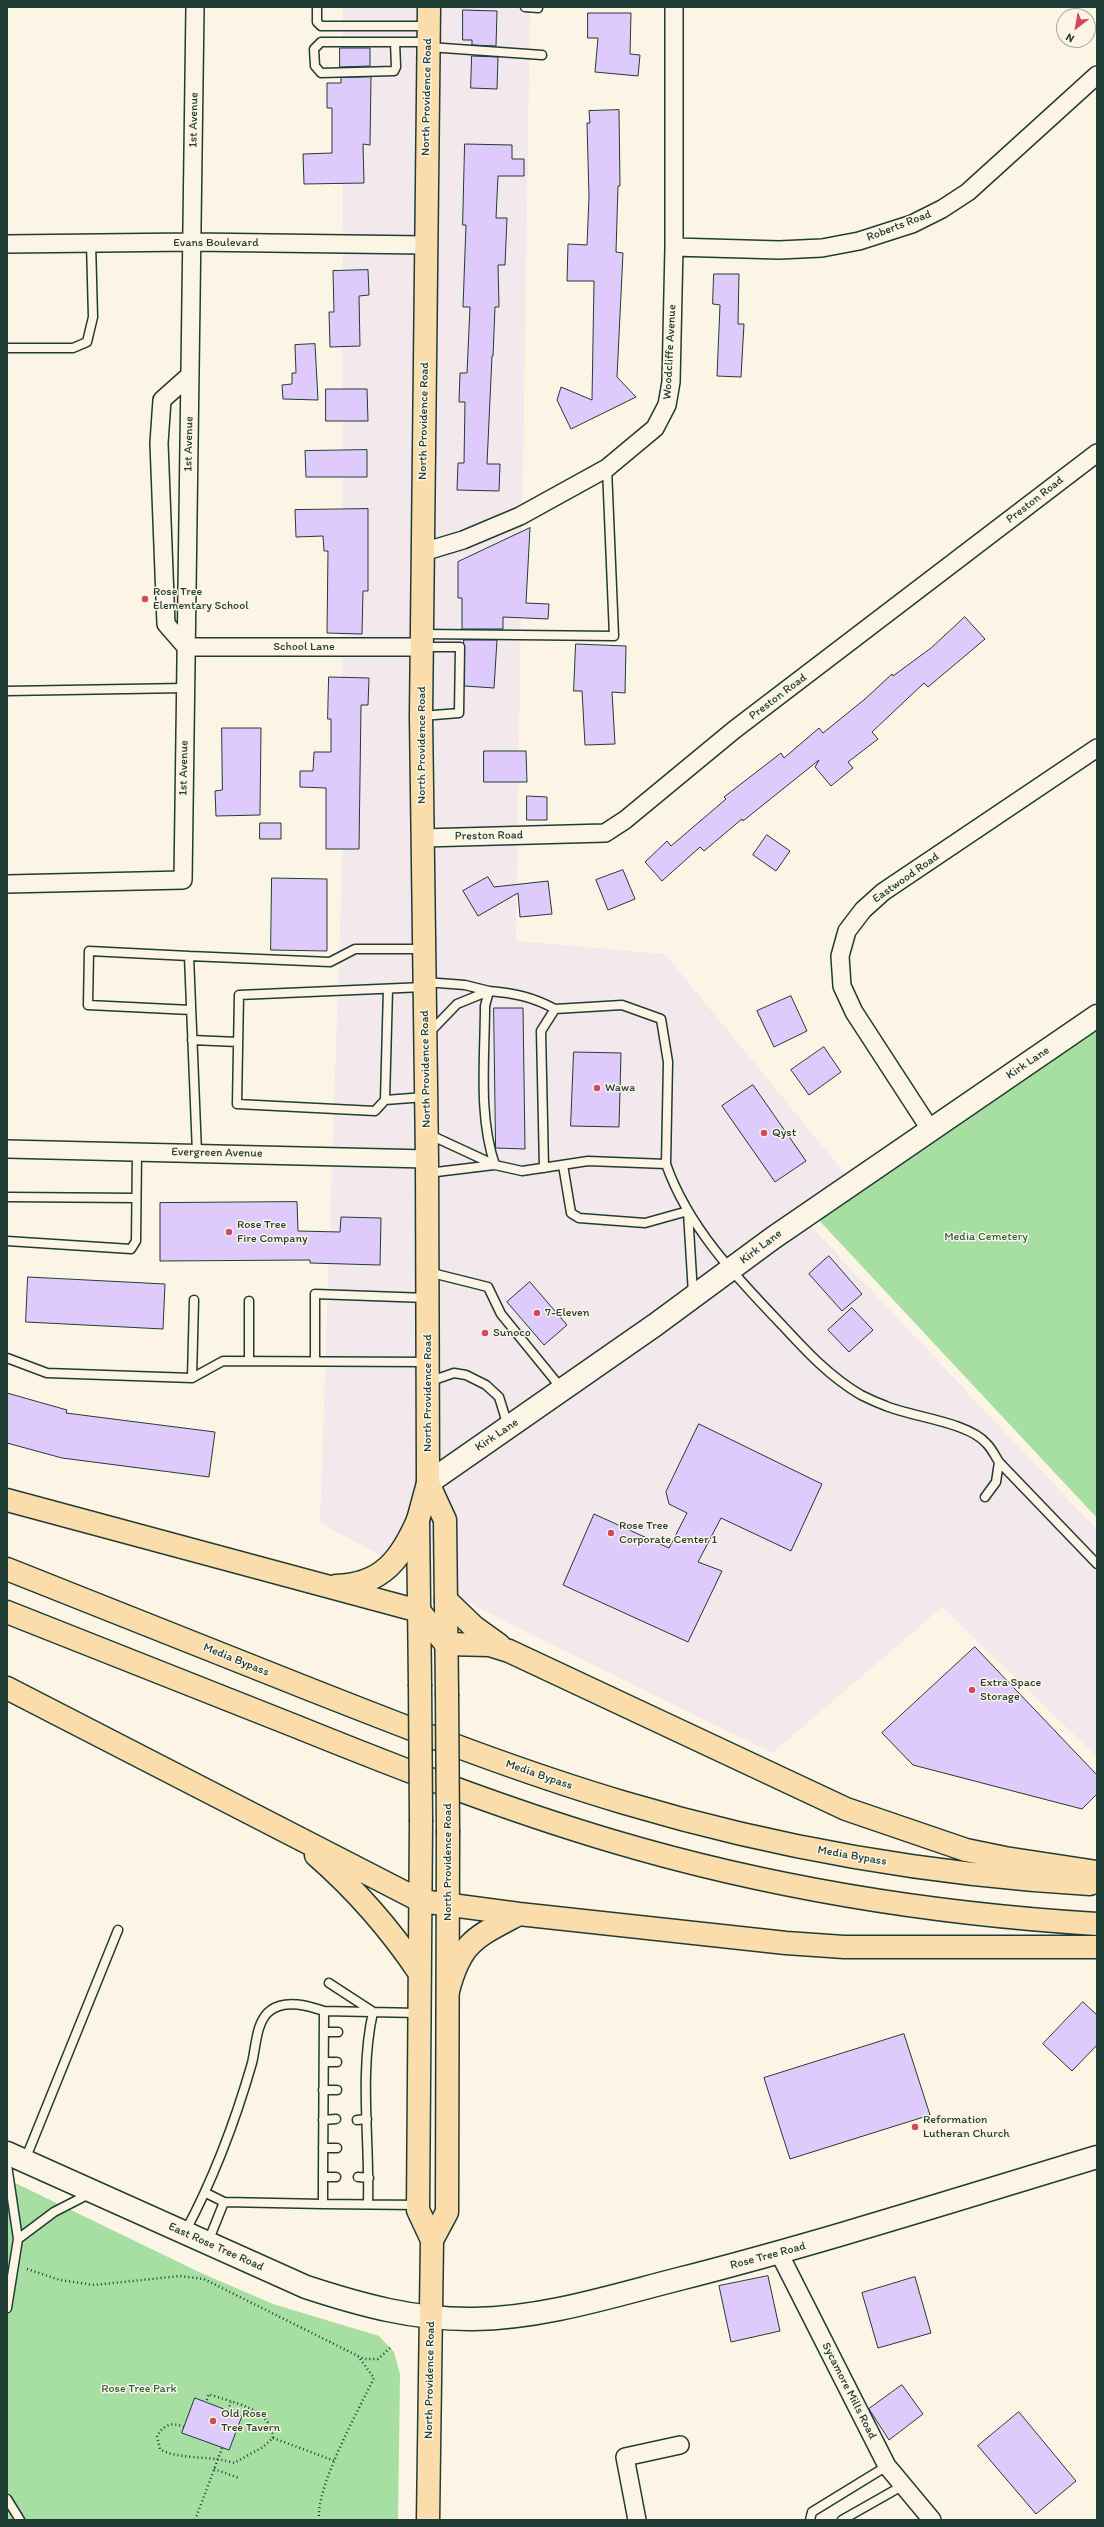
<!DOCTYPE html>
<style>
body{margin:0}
#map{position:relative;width:1104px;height:2527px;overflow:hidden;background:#fcf5e5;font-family:Itim,sans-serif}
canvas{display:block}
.frame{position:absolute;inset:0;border:8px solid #1f3d34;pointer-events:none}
.north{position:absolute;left:1056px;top:8px;width:40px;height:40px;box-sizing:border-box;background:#fcf5e5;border:1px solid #a4ab9e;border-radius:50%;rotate:211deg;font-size:11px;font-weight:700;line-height:16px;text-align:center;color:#1f3d34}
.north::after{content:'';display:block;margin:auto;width:14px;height:18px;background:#d1495b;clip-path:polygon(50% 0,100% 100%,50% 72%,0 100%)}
</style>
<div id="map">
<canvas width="1104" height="2527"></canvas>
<div class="frame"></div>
<div class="north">N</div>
</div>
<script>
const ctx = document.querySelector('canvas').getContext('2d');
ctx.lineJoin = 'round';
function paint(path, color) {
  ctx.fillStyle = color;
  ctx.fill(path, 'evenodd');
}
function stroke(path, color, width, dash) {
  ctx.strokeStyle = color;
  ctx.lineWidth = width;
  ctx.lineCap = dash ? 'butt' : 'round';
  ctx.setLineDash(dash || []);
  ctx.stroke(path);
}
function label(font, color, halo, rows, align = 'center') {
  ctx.font = font + ' Itim,sans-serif';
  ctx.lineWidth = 3;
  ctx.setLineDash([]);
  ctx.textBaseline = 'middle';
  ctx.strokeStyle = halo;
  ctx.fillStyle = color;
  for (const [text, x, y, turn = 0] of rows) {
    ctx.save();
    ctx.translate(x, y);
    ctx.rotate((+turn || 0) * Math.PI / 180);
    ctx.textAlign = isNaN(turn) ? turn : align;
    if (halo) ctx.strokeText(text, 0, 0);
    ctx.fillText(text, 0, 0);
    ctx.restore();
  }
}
paint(new Path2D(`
 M343,7H530L516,941L665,954L847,1176L809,1224L1097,1530V1757L942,1607L772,1753L500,1619L320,1523L342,866Z`), '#f3e8ec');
paint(new Path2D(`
 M1097,1029V1518L815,1216Z
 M7,2179L201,2273L273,2304L379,2336L394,2352L400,2374L398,2520H7Z`), '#a7dfa3');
const building = new Path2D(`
 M463,10L497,11L496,46L472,45V40H463Z
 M588,13H631L630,54L640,55L638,76L595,72L598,38H588Z
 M340,48H370V66L340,67Z
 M472,56L498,57L497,89L471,88Z
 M371,77L370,145L363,144L364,183L304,184L303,154L332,153V108H327V83H341V78Z
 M619,110L620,186H618L616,252L623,253L617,377L636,397L571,429L557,400L561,387L592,400L594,281H567L568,244L587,245L589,197L587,123H590L589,111Z
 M465,144L512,145V159H524V176H498L496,218H507L505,265H498L499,307H495L493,356H492L487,464H500L499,491L457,490L458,463H464L465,402H459L460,373H467L470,307H463L466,225H463Z
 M368,270L369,295L359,296L360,346L330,347L329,312H334L333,271Z
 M714,274H739L738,324H744L741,377L717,376L720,305L713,304Z
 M315,344L318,400L283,399L282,385L292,384V373H296L295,345Z
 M326,389H367L368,421H326Z
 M367,450V477H306L305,451Z
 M368,509V591H363L362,634L327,633L328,551H324L323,536L296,537L295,510Z
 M530,528L526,603L549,604L548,619L503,617V629H462V598H458V562Z
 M965,617L985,639L928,687L924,683L872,732L878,739L848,762L853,768L831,786L815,767L819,760L743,821L742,819L704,851L700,847L662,881L645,862L667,841L671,846L726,799L724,797L781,753L784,758L819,728L823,733L865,699L892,674L893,676L931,648Z
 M464,640H497L494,688L465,686Z
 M576,644L626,646L625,693L612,692L615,744L585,745L582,691H574Z
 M329,677L369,678L368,705H361L359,849H326V788L300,787V771H313L314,752H331V719H328Z
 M222,728H261L260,815L216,816L215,791L222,790Z
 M484,751H526L527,782H484Z
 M527,796L547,797V820H527Z
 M260,823H281V839H260Z
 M767,835L790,851L776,871L753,855Z
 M623,870L635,899L608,910L596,880Z
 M488,877L494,887L548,881L552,914L520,917L518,893L478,916L463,891Z
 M272,878L327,879V951L271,950Z
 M791,996L807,1031L774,1047L757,1011Z
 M494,1008H523L525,1149L496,1148Z
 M824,1047L841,1072L809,1095L791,1070Z
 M574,1052L621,1053L619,1127L571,1126Z
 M753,1085L806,1161L775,1182L722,1106Z
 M297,1202L298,1231L340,1232L341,1217L381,1218L380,1265L310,1263V1260L160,1261V1203Z
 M829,1256L862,1294L842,1311L809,1274Z
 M28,1277L165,1284L163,1329L26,1322Z
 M530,1282L567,1325L544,1345L507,1302Z
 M852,1308L873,1330L849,1352L828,1330Z
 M7,1393L67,1410L66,1413L215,1432L209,1477L62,1458L7,1443Z
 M699,1424L822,1484L791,1551L721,1518L698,1562L722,1571L688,1642L563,1585L594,1514L669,1548L687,1513L669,1504L666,1492Z
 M975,1647L1097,1775V1794L1082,1809L913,1765L882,1733Z
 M1083,2002L1097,2015V2045L1072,2071L1043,2044Z
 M904,2034L930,2115L790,2159L764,2078Z
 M768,2276L780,2331L731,2342L719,2286Z
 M915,2277L931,2333L878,2348L862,2293Z
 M902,2385L923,2414L889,2440L869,2409Z
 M195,2398L242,2416L229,2450L182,2433Z
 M1019,2412L1076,2481L1036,2514L978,2446Z`);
paint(building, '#decbfc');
stroke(building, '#1f3d34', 1);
const lane = new Path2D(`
 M317,7V22L321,26H428
 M525,7L538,8
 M395,42L396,67L394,71L321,73L315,66L314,49L321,42H427
 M429,47L542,55
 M7,348H73L87,342L93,317L91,243
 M423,634L614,636L607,468
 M7,691L185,688
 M422,716L459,713L460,647H422
 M189,956L89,951L88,1005L191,1010
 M425,982L465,985L489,991L457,1004L430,1032
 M424,987L239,995L237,1104L375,1111L385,1100L425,1097
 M192,1040L238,1042
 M385,1100L388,989
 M428,1134L495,1165L522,1171L588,1161L666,1164C688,1227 736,1277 782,1325C806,1351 830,1377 861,1395C869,1399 878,1403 886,1406C912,1417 969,1422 987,1444C992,1449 995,1456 999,1462L996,1482L985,1497
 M197,1153L189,956L330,962L355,949H424
 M495,1165C478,1116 485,1058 485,1006L489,991C514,993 533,997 555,1009
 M563,1165L571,1213L579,1218L645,1223L688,1211
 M544,1168L541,1031L555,1009L622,1005L661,1019L668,1062L666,1164
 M428,1173L494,1165
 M7,1197L136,1198
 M688,1212L693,1294
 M7,1241L131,1249L136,1241L137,1152
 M428,1272L488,1287L501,1314L562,1389
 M7,1358L47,1373L192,1378L223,1361L427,1362
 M249,1361V1301
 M315,1361V1294L427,1298
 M192,1378L194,1300
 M428,1382L454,1373L466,1375L486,1385L499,1397L508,1426
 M999,1462L1097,1564
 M329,1983L372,2011
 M418,2013L324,2011L323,2177V2204L418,2205
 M324,2032H338
 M324,2062H337
 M323,2090H337
 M323,2120L336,2119
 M357,2120L367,2119
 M323,2148H337
 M25,2160L118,1930
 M7,2165L18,2239L7,2308
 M323,2177H336
 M358,2177L369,2178
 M206,2193L224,2202L323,2204
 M368,2203C370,2141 359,2074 373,2012
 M185,2232C214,2178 235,2122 252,2063C256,2047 256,2020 271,2010C286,1999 309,2006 324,2011
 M18,2239L54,2212L89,2194
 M208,2242L224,2202
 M7,2499L20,2520
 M810,2520L812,2512L887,2466
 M842,2520L902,2486`);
const street = new Path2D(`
 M7,244L192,242L425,245
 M674,247L779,250L822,248L859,241L912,224L942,209L968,192L1097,75
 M423,552L463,540L520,516L607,468L655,428L667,405L671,382L674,247V7
 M186,647L166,624L159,443L162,400L190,375
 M186,647H421
 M423,838L605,833L625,820L734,730L1097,453
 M7,884L183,880L195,7
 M930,1129L854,1012L842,986L840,956L847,931L863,910L883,892L1097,748
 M7,1149L427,1159
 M779,2253L887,2466L932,2520
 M637,2520L625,2457L680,2445`);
const secondary = new Path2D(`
 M428,1483L655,1325L773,1238L1097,1016
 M7,2153L306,2287C361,2305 415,2320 474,2319C544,2318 612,2296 679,2279C820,2243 958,2199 1097,2157`);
const primary = new Path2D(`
 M428,1483L445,1520L447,1694
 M420,1684L418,1520L428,1483L427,1159L421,716L429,7
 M421,1822L418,2210L432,2240L428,2520
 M432,2240L447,2212L448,1833`);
const highway = new Path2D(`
 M7,1500L419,1611L446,1644L490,1645L509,1651L846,1809L966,1850L1005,1858L1097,1872
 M7,1569C108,1609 208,1649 309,1689C413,1730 517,1771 625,1803C776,1848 932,1875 1090,1884
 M336,1586C382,1585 401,1559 418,1520
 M446,1600L474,1627L499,1645
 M7,1612C103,1650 199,1688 295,1726C399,1768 504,1809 612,1841C770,1888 933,1914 1097,1924
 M7,1688L421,1901L519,1914L786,1943L844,1947H1097
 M316,1855C356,1890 390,1929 419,1972
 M448,1991C461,1941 476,1937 519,1914`);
stroke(lane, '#1f3d34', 11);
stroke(street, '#1f3d34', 20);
stroke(secondary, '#1f3d34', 25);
stroke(primary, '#1f3d34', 25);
stroke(highway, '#1f3d34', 25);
stroke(new Path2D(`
 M27,2269L60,2280L94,2285L180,2276L204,2279L364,2359H378L390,2348
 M228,2410L231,2402
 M184,2427C173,2422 164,2424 157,2436L160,2449C177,2460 211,2455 234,2463L263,2447L273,2438C272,2408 232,2403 209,2394L206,2402
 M273,2438L335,2461
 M214,2469L239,2478
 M195,2520L222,2448
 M319,2520C316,2486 358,2411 374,2378L358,2356`), '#1f3d34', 2.5, [1, 3]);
stroke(lane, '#fcf5e5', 8);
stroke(street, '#fcf5e5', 17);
stroke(secondary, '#fcf5e5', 22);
stroke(primary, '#faddab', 22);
stroke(highway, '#faddab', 22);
const primaryBridge = new Path2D(`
 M420,1684L421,1822
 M447,1694L448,1833`);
stroke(primaryBridge, '#1f3d34', 25, []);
stroke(primaryBridge, '#faddab', 22);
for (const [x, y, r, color] of [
 [145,599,4,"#d1495b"],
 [597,1088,4,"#d1495b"],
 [764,1133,4,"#d1495b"],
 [229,1232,4,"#d1495b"],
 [537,1313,4,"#d1495b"],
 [485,1333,4,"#d1495b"],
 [611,1533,4,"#d1495b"],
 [972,1690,4,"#d1495b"],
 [915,2127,4,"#d1495b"],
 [213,2421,4,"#d1495b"]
]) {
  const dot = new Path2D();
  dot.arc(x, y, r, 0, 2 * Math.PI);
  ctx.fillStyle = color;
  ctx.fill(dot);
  stroke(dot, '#fcf5e5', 1.5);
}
label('12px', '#1f3d34', '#fcf5e5', [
 ["North Providence Road",427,97,-89],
 ["1st Avenue",194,120,-89],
 ["Roberts Road",899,226,-21],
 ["Evans Boulevard",216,243],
 ["Woodcliffe Avenue",670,352,-87],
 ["North Providence Road",424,421,-89],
 ["1st Avenue",189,444,-89],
 ["Preston Road",1035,500,-38],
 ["School Lane",304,647],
 ["Preston Road",778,697,-37],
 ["North Providence Road",422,745,-90],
 ["1st Avenue",184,768,-89],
 ["Preston Road",489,836,-1],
 ["Eastwood Road",906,878,-35],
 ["Kirk Lane",1028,1063,-34],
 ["North Providence Road",426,1069,-91],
 ["Evergreen Avenue",217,1153,1],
 ["Kirk Lane",761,1247,-37],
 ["North Providence Road",428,1393,-90],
 ["Kirk Lane",497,1435,-34],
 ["Media Bypass",236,1660,22],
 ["Media Bypass",539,1775,19],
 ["Media Bypass",852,1856,10],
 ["North Providence Road",448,1862,-90],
 ["East Rose Tree Road",216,2247,24],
 ["Rose Tree Road",768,2256,-15],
 ["North Providence Road",430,2380,-89],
 ["Sycamore Mills Road",849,2391,63]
]);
label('12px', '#1f3d34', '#fcf5e5', [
 ["Rose Tree",153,592],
 ["Elementary School",153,606],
 ["Wawa",605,1088],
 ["Qyst",772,1133],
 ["Rose Tree",237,1225],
 ["Fire Company",237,1239],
 ["7-Eleven",545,1313],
 ["Sunoco",493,1333],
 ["Rose Tree",619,1526],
 ["Corporate Center 1",619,1540],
 ["Extra Space",980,1683],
 ["Storage",980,1697],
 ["Reformation",923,2120],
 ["Lutheran Church",923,2134],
 ["Old Rose",221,2414],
 ["Tree Tavern",221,2428]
], 'left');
label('12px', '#3a5d4a', '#fcf5e5', [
 ["Media Cemetery",986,1237],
 ["Rose Tree Park",139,2389]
]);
</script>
